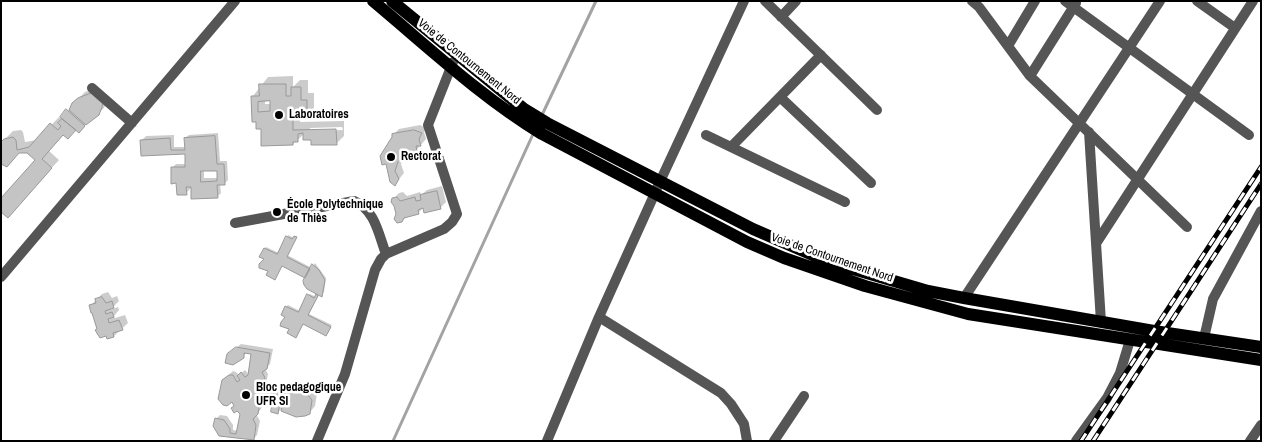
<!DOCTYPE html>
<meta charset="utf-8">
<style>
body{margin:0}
#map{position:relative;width:1262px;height:442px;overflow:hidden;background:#fff;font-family:"Archivo Narrow",sans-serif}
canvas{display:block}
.frame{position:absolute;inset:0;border:2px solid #000;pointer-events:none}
</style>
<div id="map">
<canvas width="1262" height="442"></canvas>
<div class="frame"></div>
</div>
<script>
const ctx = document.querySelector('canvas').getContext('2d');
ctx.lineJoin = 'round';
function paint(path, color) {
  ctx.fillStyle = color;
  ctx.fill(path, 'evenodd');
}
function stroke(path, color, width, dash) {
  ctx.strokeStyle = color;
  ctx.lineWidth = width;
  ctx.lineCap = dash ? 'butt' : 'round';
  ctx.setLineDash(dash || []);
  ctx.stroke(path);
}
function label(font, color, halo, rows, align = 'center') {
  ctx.font = font + ' "Archivo Narrow",sans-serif';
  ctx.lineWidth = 5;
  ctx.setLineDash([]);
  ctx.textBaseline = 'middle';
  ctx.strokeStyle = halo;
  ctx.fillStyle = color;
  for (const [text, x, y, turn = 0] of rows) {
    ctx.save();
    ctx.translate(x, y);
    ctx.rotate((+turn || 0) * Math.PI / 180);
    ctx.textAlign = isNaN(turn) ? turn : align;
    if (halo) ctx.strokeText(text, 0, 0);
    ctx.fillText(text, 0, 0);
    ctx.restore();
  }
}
paint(new Path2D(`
 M293,76V87L300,80H308V93H314V108L307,116H300V122L344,121V136L336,144L312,139L304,134L293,144L262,128L253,96L268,77ZM265,100H271V104H265ZM342,127L343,130L310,131V128Z
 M98,88L108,100L104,108L79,131L76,129L64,134L49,151L59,160L15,208L37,160L28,151L20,152L1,163L5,139L13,131L21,130L23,132L25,142L37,140L59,117L60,118L71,108L80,97L85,92Z
 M420,125L424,127H427L424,132L426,139L413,154L403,156L401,164L404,173L395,184L393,135L399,129Z
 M218,133L220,161H227L228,180L224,184H220L221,193L217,197L192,187L186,193L178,182L172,168L176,164H186V153L143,155L142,140L146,136L174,135V147H186L185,138L189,135ZM218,169V178H204V170Z
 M442,186L446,202L440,208L424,207L418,213L407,216L402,221L397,214L393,199L399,193L403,192L407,196L420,192L421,195L427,190Z
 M288,235L294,238L297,236L287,255L312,268L315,263L326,278L324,292L321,296L319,294L309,314L332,325L326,335L303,323L291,328L287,317L286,307L288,305L300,311L308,295L310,294L316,297L317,293L306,277L282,265L270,270L266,259L261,256L266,247L279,253Z
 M108,292L112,298L117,296L119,301L110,310L118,307L119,310L114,316L115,318L125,315L128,323L114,336L108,337L99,329L91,305L102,294Z
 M241,344L273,349L270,364L265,369L268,374L265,388L270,389L272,386L278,387L280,385L285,386V391L293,383L300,382L307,385L317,394L315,406L309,413L283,407L278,412L273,406L263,401L261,409L256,414L260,421L257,435L253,439L220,434L216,419L220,415L227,416L233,425V430L238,431L241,414L223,380L233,371L236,372L239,375L245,370L249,375L252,353L247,352L243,357L232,351Z`), '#0003');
stroke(new Path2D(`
 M542,115L596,1
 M393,441L534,132`), '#a3a3a3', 3);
const building = new Path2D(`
 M259,84H286V96H291V87H301V100H307V117L293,118V130L336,129L337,145H311V140H303V133L298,134V142H293V145L261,146V129H256V122H252L251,96H259ZM270,101V111L258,112V102Z
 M92,93L103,102L102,107L99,115L86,125L69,110L72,103L78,98Z
 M66,109L85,126L79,133L60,117Z
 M62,119L76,130L68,139L63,135L42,159L52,168L8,218L1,212V198L35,160L27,153H19L7,167L1,164V142L4,139L13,137L16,140L17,150L29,147L50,123L58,130L61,126L58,123Z
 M414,130L422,133L419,139L421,146H416L417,151L414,155L405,156L398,162L395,171L399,179L395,186L390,182L386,164L382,165L380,156L392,137V134Z
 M215,136L217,164H224L225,185H217L218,198L191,199V187H186L187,195H177L176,183L171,184V167H185V154L141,156L140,140L170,138L171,150H185L184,138ZM201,171H217V181L201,182Z
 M437,191L441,209L424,213L423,208L418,210L419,214L404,218L402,222L397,223L394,219L396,214L394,206L391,202L392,198L397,197L400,201L415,197L416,201L421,200L420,195Z
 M286,236L292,239L294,236L297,237L287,257L310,269L305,278L282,266L275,280L266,275L268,271L259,268V264L264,259L259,257L264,248L277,254Z
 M312,264L319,270L325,280L322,297L307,289L304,285L303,281Z
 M307,294L314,298L316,294L318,296L308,315L331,327L326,336L303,324L296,338L287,333L289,329L280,326L281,322L285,317L281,315L285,306L298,312Z
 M102,297L106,303L112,301L114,308L105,311L106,314L112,312L114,317L108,319L109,323L119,320L123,330L113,333L114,337L107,339L106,336L100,338L95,330L97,329L92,313H91L89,305L96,303L95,299Z
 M236,347L270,353L267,369L262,372L265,378L262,391L267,392L268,390L274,391L272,407L265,405V402H260L258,414L253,419L256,425L254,440L219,436L213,426L215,418L224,420L230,429V433L236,434L240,414L237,411L234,413L231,408L234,406L232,402L227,406L223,405L218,399L222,380L229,375H233L237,382L240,380L237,376L241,372L245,377L248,375L251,354L244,353V358L233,365L225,363L227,354Z
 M294,388L308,395L312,400L310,414L305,416L296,417L281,411L285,389Z
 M275,389L282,390L278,414L271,412Z`);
paint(building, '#c4c4c4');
stroke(building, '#999', 1);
stroke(new Path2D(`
 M765,1L877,110
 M972,1L979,7L1030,76L1187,227
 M1065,1L1249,135
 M1197,1L1235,28
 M781,17L796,1
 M1008,46L1035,1
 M1030,76L1076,3
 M92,88L132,123
 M780,97L871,183
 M1089,132L1101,322
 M706,135L845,202
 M731,147L821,55
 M235,223L354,201C375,209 379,236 386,254
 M1097,242L1253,1
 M1,277L235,1
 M964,298L1160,1
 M599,317L721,393L731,404L744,424L747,441
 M1204,338L1213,299L1261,211
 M317,441L345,374L375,270L381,259L386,254L444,229L452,222L457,214L428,125L453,62
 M547,441L599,317L655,193
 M774,441L804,396
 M1076,441L1107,398L1120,373L1130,340
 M1250,441L1261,425`), '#555', 10);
stroke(new Path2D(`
 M657,188L744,1`), '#555', 10);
stroke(new Path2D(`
 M373,1C428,47 481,97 542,134L747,242L784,258L865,286L968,314L1261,360
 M392,1L524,109L547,123L753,229L815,256L853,269L928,291L964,298L1154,331L1261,347`), '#000', 12);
const rail = new Path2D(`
 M1081,441L1261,167
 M1093,441L1261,184`);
stroke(rail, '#000', 5);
stroke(rail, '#fff', 3, [9]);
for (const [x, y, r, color] of [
 [279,115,5,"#000"],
 [391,157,5,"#000"],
 [277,212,5,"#000"],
 [246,395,5,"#000"]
]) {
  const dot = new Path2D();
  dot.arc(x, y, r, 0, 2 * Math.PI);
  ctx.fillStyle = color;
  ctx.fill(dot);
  stroke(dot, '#fff', 2);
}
label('12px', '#000', '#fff', [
 ["Voie de Contournement Nord",469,62,39],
 ["Voie de Contournement Nord",832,258,19]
]);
label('bold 12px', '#000', '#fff', [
 ["Laboratoires",289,115],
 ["Rectorat",401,157],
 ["École Polytechnique",287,205],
 ["de Thiès",287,219],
 ["Bloc pedagogique",256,388],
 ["UFR SI",256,402]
], 'left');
</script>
